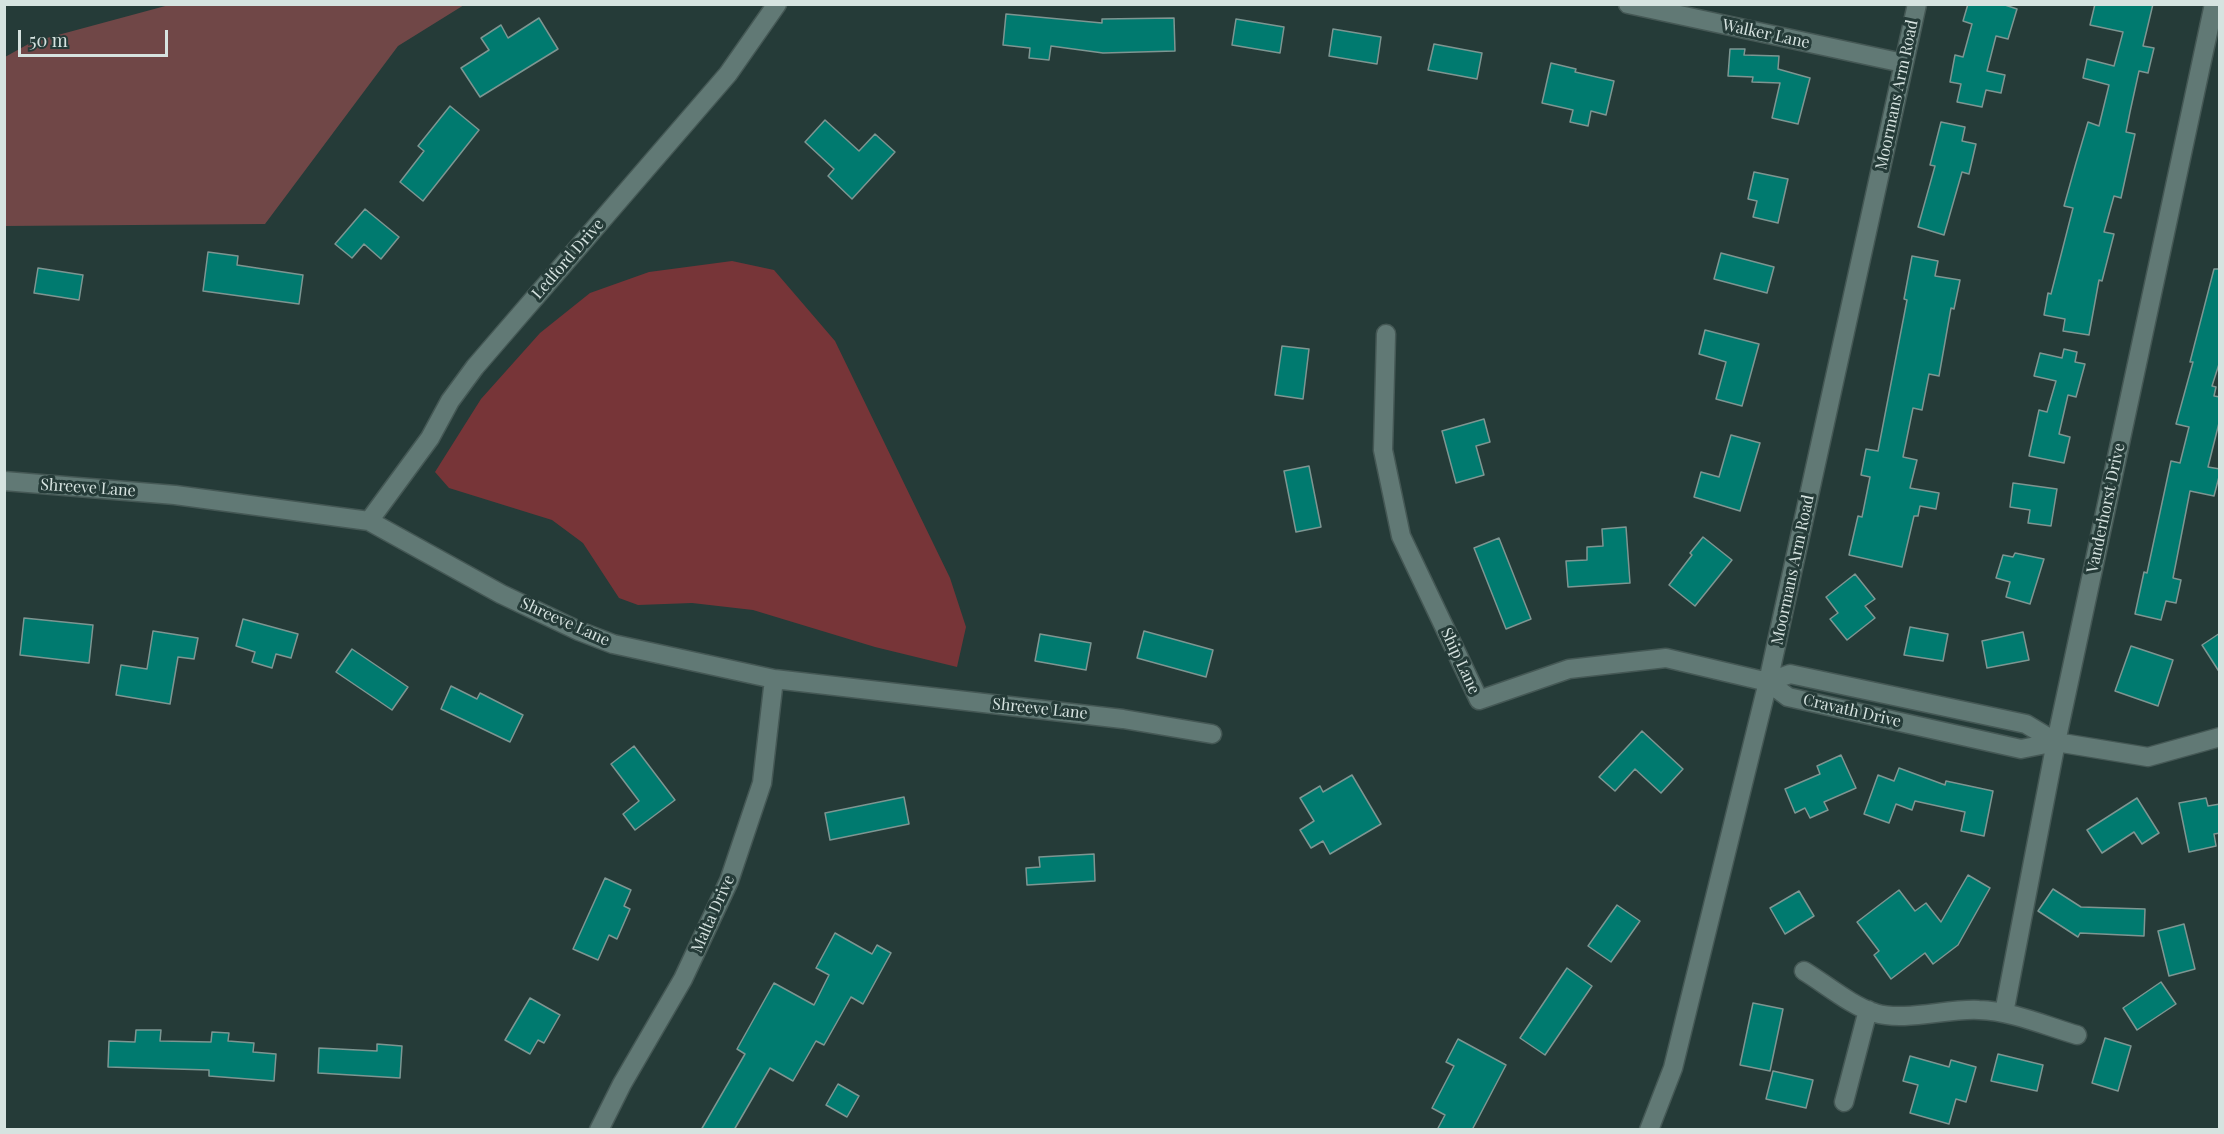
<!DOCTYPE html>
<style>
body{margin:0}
#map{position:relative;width:2224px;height:1134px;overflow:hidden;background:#253b38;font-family:"Playfair Display",serif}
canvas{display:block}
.frame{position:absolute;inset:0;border:6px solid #d6e3e0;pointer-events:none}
.scale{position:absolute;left:18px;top:30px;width:150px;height:27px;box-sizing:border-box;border:3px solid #d6e3e0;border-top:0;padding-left:8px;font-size:18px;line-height:21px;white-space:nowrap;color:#d6e3e0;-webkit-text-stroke:4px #253b38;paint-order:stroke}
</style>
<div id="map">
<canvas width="2224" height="1134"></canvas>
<div class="frame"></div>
<div class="scale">50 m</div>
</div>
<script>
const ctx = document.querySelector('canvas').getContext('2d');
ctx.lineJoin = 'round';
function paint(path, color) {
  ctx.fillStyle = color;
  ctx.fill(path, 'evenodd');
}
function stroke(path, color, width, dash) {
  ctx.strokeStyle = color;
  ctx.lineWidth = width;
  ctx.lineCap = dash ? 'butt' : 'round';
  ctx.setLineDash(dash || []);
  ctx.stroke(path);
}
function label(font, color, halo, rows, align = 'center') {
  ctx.font = font + ' "Playfair Display",serif';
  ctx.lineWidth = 6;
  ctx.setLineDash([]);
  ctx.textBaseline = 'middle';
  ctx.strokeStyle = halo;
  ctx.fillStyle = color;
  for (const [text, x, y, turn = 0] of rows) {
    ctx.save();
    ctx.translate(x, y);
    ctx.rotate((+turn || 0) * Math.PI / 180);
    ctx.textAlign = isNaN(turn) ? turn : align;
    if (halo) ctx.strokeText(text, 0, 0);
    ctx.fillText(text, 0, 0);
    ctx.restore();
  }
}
paint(new Path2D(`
 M169,5V4L464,5L398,46L265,224L5,226V57L32,42Z`), '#704747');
paint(new Path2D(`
 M732,261L774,270L835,341L950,578L966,627L957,667L875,647L753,610L692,603L638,605L619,598L583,543L552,520L449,488L435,472L481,399L540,333L590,293L649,272Z`), '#773538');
const building = new Path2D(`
 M1968,4H2002L2017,9L2008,39L1996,36L1987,71L2005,75L2001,93L1986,90L1982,107L1957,102L1961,84L1950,82L1955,55L1963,57L1972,24L1963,21Z
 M2095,4H2153L2143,46L2154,48L2148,73L2139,71L2130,112L2126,132L2135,134L2121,198L2114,196L2104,232L2114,234L2102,281L2099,280L2089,335L2063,331L2065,319L2044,315L2048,293L2051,294L2073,208L2064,206L2076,163L2088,122L2099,126L2109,85L2083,78L2087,59L2114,66L2123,32L2090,25Z
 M1006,14L1102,23V19L1174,18L1175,51L1103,53L1051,46L1049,60L1029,58L1030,48L1003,45Z
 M539,18L558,49L480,97L461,68L489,50L481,38L501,25L508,38Z
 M1236,19L1284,27L1280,53L1232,45Z
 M1333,29L1381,37L1377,64L1329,56Z
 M1434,44L1482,53L1477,79L1428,70Z
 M1730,49H1745L1744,55L1779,56L1778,69L1810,78L1798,124L1772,118L1780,83L1752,82L1753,77L1728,76Z
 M1551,63L1576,69L1575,72L1614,81L1606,115L1591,111L1588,126L1570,122L1573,110L1542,103Z
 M450,106L479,130L423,201L400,182L424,151L418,146Z
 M825,120L859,151L875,134L895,152L852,199L828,176L834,169L805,142Z
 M1941,122L1965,127L1962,141L1976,144L1969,174L1962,172L1944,235L1918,227L1935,166L1930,165Z
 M1754,172L1788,179L1778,223L1753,217L1757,201L1748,199Z
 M365,209L399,237L381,259L364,244L352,258L335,244Z
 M208,252L238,256L237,265L303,275L299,304L203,291Z
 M1721,253L1774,267L1767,293L1714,279Z
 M1912,256L1938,261L1935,276L1960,280L1954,309L1951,308L1939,376L1929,374L1922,410L1913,408L1903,457L1917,460L1910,488L1939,493L1936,509L1920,506L1918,516H1914L1902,567L1849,555L1858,516L1862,517L1870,477L1861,475L1866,449L1878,451L1907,300L1904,299Z
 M38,268L83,275L79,300L34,293Z
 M2214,269H2220V361L2212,386L2216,387L2214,396L2220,397V419L2208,467L2220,469V473L2214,496L2190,491L2173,578L2181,580L2176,603L2166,601L2161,620L2135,614L2144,572L2147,573L2171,461L2180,463L2189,427L2176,424L2193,362H2190Z
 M1705,330L1759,344L1742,406L1716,399L1726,362L1699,354Z
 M1282,346L1309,349L1303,399L1275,395Z
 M2064,349L2077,352L2075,362L2085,364L2076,397L2068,395L2059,434L2070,437L2064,463L2029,456L2039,410L2047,412L2056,381L2034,376L2040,353L2062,358Z
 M1484,419L1490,442L1476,446L1484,475L1456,483L1442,431Z
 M1731,435L1760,443L1740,511L1694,497L1701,472L1719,477Z
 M1309,466L1321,527L1296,532L1284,471Z
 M2013,483L2057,489L2051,526L2028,523L2030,510L2010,507Z
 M1626,527L1630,583L1568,587L1566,561L1587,560V547L1603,546L1602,529Z
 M1703,537L1732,560L1695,606L1669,585L1692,555L1690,553Z
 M1499,538L1531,619L1506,629L1474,548Z
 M2015,553L2044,559L2030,604L2006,597L2010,582L1996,578L2003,555L2013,557Z
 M1855,574L1875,599L1865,606L1875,618L1847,640L1830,619L1838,613L1826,597Z
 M24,618L93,625L89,663L20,655Z
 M243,619L298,634L291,658L276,654L272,668L252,662L255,652L236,646Z
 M1910,627L1948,634L1943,661L1904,655Z
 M153,631L198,638L194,659L178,657L170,704L116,695L121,665L147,669Z
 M1144,631L1213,650L1206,677L1137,658Z
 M2023,632L2029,660L1987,668L1982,641Z
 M2220,633V673L2202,645Z
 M1040,634L1091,643L1086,670L1035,661Z
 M2131,646L2173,660L2158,706L2115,691Z
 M352,649L408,687L392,710L336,672Z
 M451,686L477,699L480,693L523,715L510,742L441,709Z
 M1642,731L1683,769L1661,793L1635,769L1615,791L1599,777Z
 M634,746L675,800L635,830L623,814L639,801L611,764Z
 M1841,755L1856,788L1824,802L1828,810L1810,818L1805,808L1795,813L1785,789L1820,774L1817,766Z
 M1899,768L1945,785L1946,781L1993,791L1984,836L1961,831L1965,812L1915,801L1912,810L1896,804L1889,823L1864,814L1878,775L1894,781Z
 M1352,775L1381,824L1330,854L1323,841L1311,848L1300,830L1314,821L1300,798L1320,786L1323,792Z
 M904,797L909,824L830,840L825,813Z
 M2137,798L2159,833L2142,844L2134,832L2102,853L2087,830Z
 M2206,798L2208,806L2220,804V833L2214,834L2216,846L2189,852L2179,803Z
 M1094,854L1095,881L1027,885L1026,868L1040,867L1039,857Z
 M1968,875L1990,888L1958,945L1933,964L1925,953L1891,979L1874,955L1879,951L1857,922L1899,890L1915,911L1926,903L1941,922Z
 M605,878L631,890L624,906L630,909L617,939L609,935L598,960L573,949Z
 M2053,889L2081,907L2145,909L2144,936L2080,933L2078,937L2038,911Z
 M1799,891L1814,916L1785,934L1770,908Z
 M1617,905L1640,921L1611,962L1588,946Z
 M2184,924L2195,969L2169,976L2158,931Z
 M835,933L872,954L877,945L891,953L863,1004L851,997L824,1045L816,1041L793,1081L770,1068L734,1130H701L745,1054L737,1049L774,983L814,1005L829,975L816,968Z
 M1567,968L1592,986L1545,1055L1520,1038Z
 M2161,982L2176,1004L2137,1030L2123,1008Z
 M530,998L560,1015L544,1043L538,1040L530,1054L505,1040Z
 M1753,1003L1783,1009L1770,1071L1740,1065Z
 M136,1030H161L160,1041L211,1042L212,1032L229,1033L228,1041L254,1043L253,1052L276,1054L274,1081L209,1076V1070L108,1067L109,1041L135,1042Z
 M2105,1038L2131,1046L2118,1091L2092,1083Z
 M1458,1039L1506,1065L1472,1130H1437L1445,1115L1432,1108L1454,1066L1446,1062Z
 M377,1044L402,1046L400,1078L318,1073L319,1048L377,1051Z
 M1998,1054L2043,1065L2037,1091L1991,1081Z
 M1910,1056L1949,1067L1951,1060L1976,1067L1966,1102L1956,1099L1949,1124L1910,1113L1918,1085L1903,1081Z
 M1773,1071L1813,1080L1806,1108L1766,1099Z
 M838,1084L859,1096L847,1117L826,1105Z`);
paint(building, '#007a6f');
stroke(building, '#7d9692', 1.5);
const minor = new Path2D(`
 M1628,4L1903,63
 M1386,334L1383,450L1401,536L1479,700L1569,669L1666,658L1768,682L1788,697L2021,749L2056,742
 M4,481L175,495L369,521L501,594L579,631L613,644L774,679L1123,719L1212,734
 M369,521L430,438L450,401L475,367L728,74L777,4
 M1768,682L1790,674L2026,724L2056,742L2148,757L2220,737
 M1804,971C1824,983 1853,1007 1875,1013C1905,1022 1948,1008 1979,1010C2012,1011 2046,1026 2077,1035
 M2004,1013L2056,742L2214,4
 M1844,1102L1868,1010
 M599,1130L622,1084L683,979L729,881L762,783L774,679
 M1649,1130L1673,1068L1768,682L1917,4`);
stroke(minor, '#455855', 21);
stroke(minor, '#617975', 18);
label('16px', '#d6e3e0', '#253b38', [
 ["Walker Lane",1766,34,12],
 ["Moormans Arm Road",1897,95,-78],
 ["Ledford Drive",568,259,-49],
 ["Shreeve Lane",88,488,4],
 ["Vanderhorst Drive",2106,508,-78],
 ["Moormans Arm Road",1793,570,-78],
 ["Shreeve Lane",565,622,24],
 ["Ship Lane",1460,661,65],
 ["Shreeve Lane",1040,709,6],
 ["Cravath Drive",1852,711,13],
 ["Malta Drive",713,914,-66]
]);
</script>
